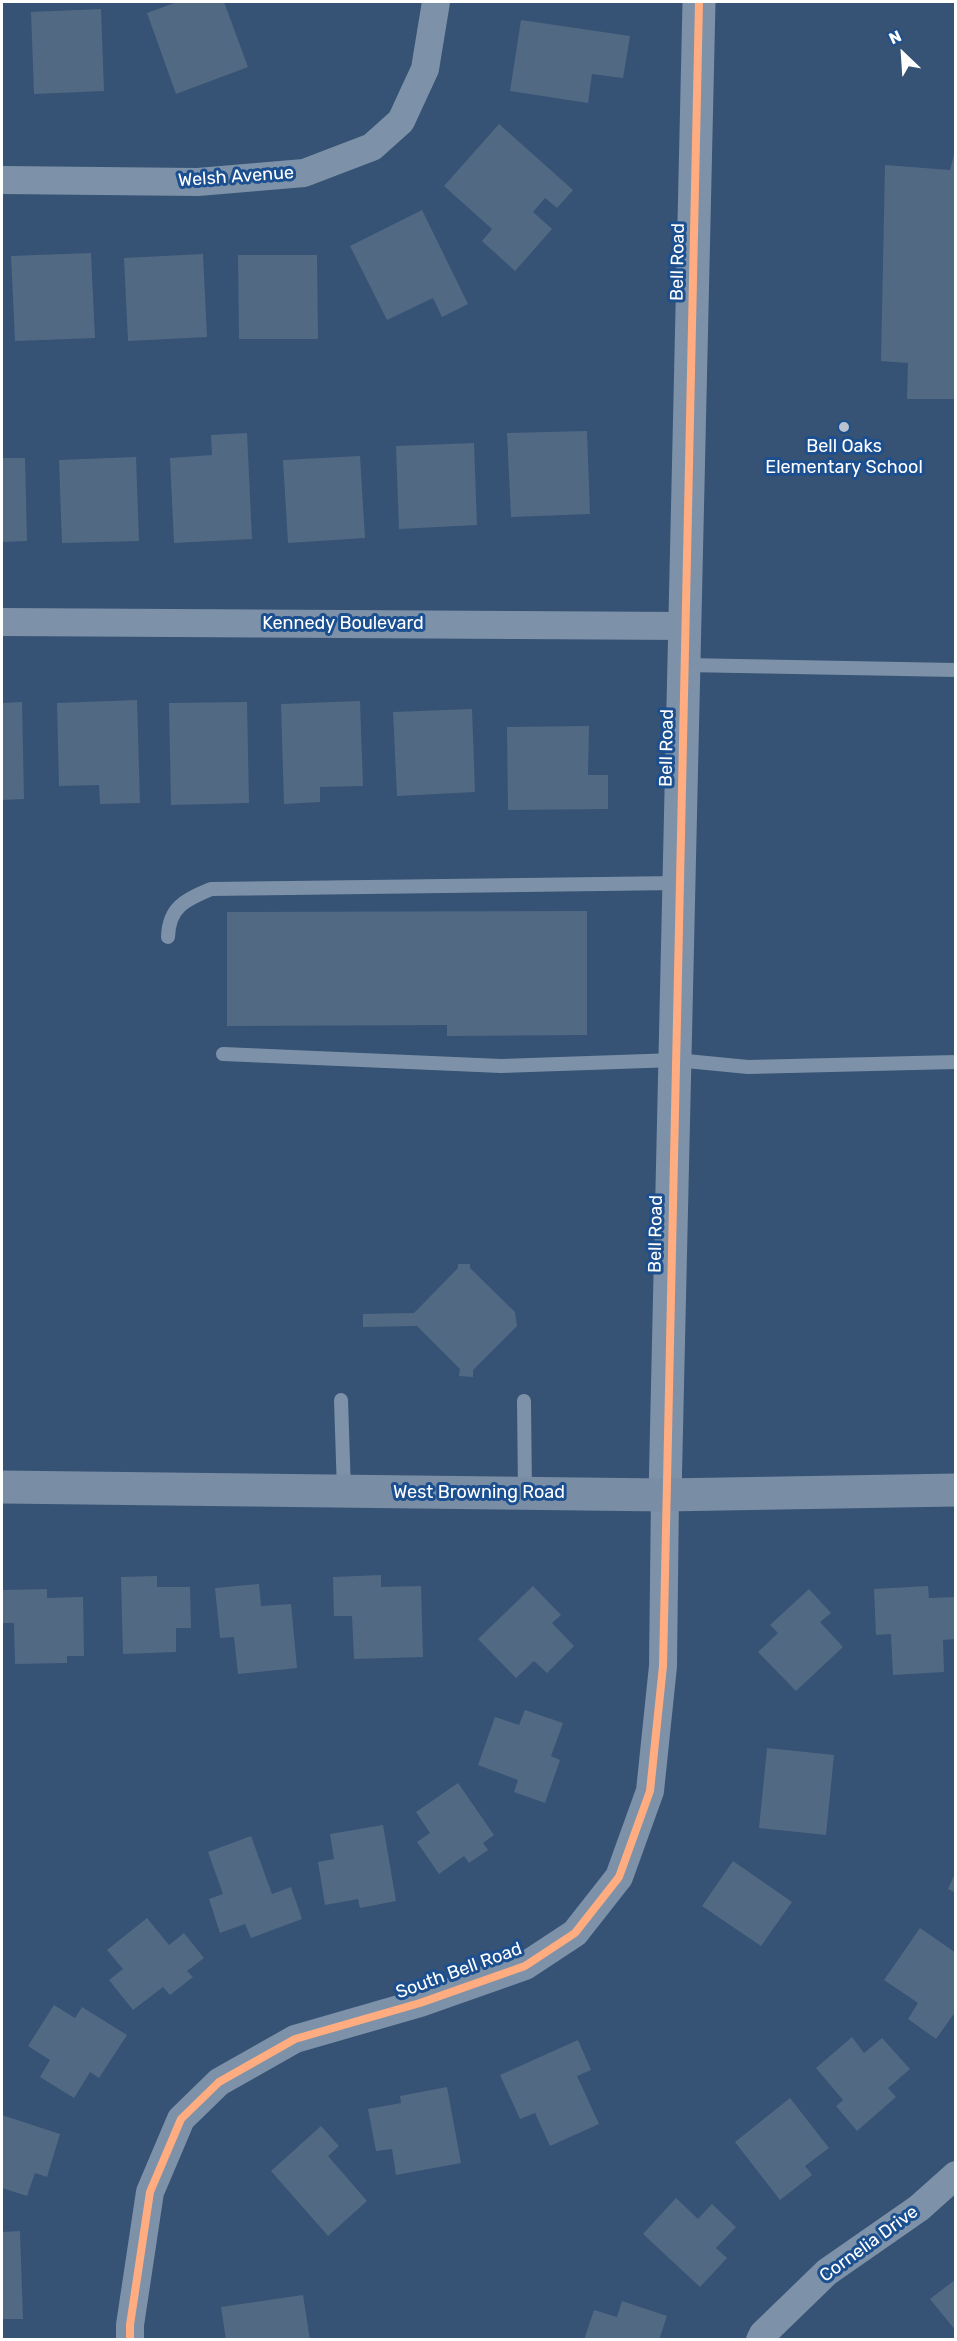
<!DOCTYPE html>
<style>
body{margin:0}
#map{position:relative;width:957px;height:2341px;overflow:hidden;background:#365274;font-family:Rubik,sans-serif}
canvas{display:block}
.frame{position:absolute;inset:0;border:3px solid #fff;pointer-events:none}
.north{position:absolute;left:873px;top:24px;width:60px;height:60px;-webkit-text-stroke:4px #1b4f8f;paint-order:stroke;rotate:335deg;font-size:16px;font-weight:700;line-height:24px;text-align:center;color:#fff}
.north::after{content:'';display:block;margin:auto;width:21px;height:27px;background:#fff;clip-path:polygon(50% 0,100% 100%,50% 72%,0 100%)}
</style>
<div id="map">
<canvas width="957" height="2341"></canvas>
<div class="frame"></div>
<div class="north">N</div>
</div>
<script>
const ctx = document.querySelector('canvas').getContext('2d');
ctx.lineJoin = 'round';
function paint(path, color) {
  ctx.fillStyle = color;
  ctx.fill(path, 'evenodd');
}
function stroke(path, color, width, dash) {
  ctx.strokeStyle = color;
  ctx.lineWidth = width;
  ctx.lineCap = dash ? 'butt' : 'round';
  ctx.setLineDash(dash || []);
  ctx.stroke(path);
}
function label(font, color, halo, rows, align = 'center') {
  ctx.font = font + ' Rubik,sans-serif';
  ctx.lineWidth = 6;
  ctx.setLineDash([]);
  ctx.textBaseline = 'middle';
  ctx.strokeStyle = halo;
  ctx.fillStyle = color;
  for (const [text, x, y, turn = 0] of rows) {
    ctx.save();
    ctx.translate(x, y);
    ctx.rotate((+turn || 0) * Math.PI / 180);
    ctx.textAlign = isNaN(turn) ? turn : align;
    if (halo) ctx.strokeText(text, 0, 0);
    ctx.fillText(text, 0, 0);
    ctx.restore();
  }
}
paint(new Path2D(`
 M177,2H224L248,67L176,94L147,13Z
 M101,9L104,91L34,94L31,12Z
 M521,20L630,36L623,78L592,74L588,103L510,91Z
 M499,124L573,190L557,208L545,198L533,212L552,229L515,271L482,241L492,229L444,186Z
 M956,147V399H907L908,363L881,361L885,165L950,170Z
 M422,210L468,304L442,317L433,298L387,320L350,246Z
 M91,253L95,338L15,341L11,256Z
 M203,254L207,337L128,341L124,258Z
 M238,255H317L318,339H239Z
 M587,431L590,514L511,517L507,433Z
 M247,433L252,539L174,543L170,458L212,455L211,435Z
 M474,443L477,525L399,529L396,446Z
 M360,456L365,538L288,543L283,460Z
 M136,457L139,541L62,543L59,460Z
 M2,458H25L27,541L2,542Z
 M137,700L140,803L100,804L99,785L59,786L57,703Z
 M360,701L363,786L320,787V802L284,804L281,704Z
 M22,702L24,799L2,800V703Z
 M247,702L249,803L171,805L169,703Z
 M472,709L475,792L397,796L393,712Z
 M589,726L588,775H608V809L508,810L507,727Z
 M587,911V1035L447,1036V1025L227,1026V912Z
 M458,1264H470V1268L515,1312L517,1326L473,1370V1377L459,1376L460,1369L417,1326L363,1327V1314L414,1313L458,1268Z
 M381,1575V1587L421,1586L423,1657L354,1659L352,1616H334L333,1577Z
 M157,1576V1587H190L191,1628H176V1652L123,1654L121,1577Z
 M259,1584L261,1606L291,1604L297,1668L238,1674L234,1637L220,1638L215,1588Z
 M533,1586L561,1615L552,1623L574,1646L547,1673L534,1661L516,1678L478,1639Z
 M928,1586L929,1598L956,1597V1639L943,1640L944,1672L893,1675L891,1634L876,1635L874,1589Z
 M47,1589V1598L83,1597L84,1656H67V1663L15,1664L14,1623H2V1590Z
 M809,1589L831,1613L820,1622L843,1647L796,1691L758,1652L778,1633L770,1625Z
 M525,1710L563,1723L551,1756L560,1760L545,1803L514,1792L518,1780L478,1765L495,1717L519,1725Z
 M767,1748L834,1755L826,1835L759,1828Z
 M458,1783L494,1835L483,1843L488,1850L469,1863L464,1856L439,1874L417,1842L430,1833L416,1812Z
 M383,1825L396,1901L360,1908L358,1899L325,1905L318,1862L334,1859L330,1834Z
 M251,1836L272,1894L291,1887L302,1919L251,1938L245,1924L220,1933L209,1899L223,1894L208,1852Z
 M733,1861L792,1902L761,1946L702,1906Z
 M956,1871V1893L948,1889Z
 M147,1918L169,1945L184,1933L204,1958L187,1971L193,1977L170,1995L163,1987L133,2010L109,1980L123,1969L107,1950Z
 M920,1928L956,1953V2011L936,2039L908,2019L918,2003L884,1980Z
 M54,2005L75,2018L82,2007L127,2035L99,2078L90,2072L74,2098L40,2077L50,2060L28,2046Z
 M852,2037L864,2053L882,2038L910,2069L888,2088L896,2097L857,2131L836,2106L843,2100L816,2068Z
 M578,2040L591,2070L577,2076L599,2124L550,2146L535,2113L520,2119L500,2075Z
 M447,2087L461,2163L396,2175L392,2149L376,2151L368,2109L401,2103L400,2096Z
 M790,2098L829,2148L805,2166L812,2175L780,2200L735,2142Z
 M2,2115L60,2134L47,2177L35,2173L27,2196L2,2188Z
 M321,2126L339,2146L328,2156L367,2201L328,2236L271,2171Z
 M676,2198L698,2219L712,2204L736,2227L716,2248L727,2258L700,2287L643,2234Z
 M20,2231L23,2319H2V2232Z
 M956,2279V2331L930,2299Z
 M303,2295L310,2340H226L221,2307Z
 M622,2301L667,2316L659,2340H584L594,2310L617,2317Z`), '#526984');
stroke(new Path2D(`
 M684,665L956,670
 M168,937C169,907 185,900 211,889L679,883
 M223,1054L501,1066L676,1060L748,1067L956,1062
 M341,1400L344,1491
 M524,1401L525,1493`), '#7d92a8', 14);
stroke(new Path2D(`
 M2,180L198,182L304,173L372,147L401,121L425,69L436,2
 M2,622L685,626
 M130,2340V2325L150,2192L181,2119L219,2082L295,2039L420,2003L525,1966L575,1933L619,1877L650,1791L663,1666L665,1495
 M760,2340L763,2334L827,2272L919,2208L956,2175`), '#7d92a8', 28);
stroke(new Path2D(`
 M665,1495L699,2`), '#7d92a8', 33);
stroke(new Path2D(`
 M2,1487L665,1495L956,1490`), '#798da4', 33);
stroke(new Path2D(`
 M130,2340V2325L150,2192L181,2119L219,2082L295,2039L420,2003L525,1966L575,1933L619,1877L650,1791L663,1666L699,2`), '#ffac80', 8);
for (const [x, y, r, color] of [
 [844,427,6,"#b9c2ce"]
]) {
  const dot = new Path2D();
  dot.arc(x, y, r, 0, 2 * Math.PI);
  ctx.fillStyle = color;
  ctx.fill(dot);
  stroke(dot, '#1b4f8f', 2);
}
label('18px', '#fff', '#1b4f8f', [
 ["Welsh Avenue",236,177,-4],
 ["Bell Road",678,262,-89],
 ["Kennedy Boulevard",343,624],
 ["Bell Road",667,748,-89],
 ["Bell Road",656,1234,-89],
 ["West Browning Road",479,1493],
 ["South Bell Road",459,1971,-20],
 ["Cornelia Drive",869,2244,-36]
]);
label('18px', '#fff', '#1b4f8f', [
 ["Bell Oaks",844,447],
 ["Elementary School",844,468]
]);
</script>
